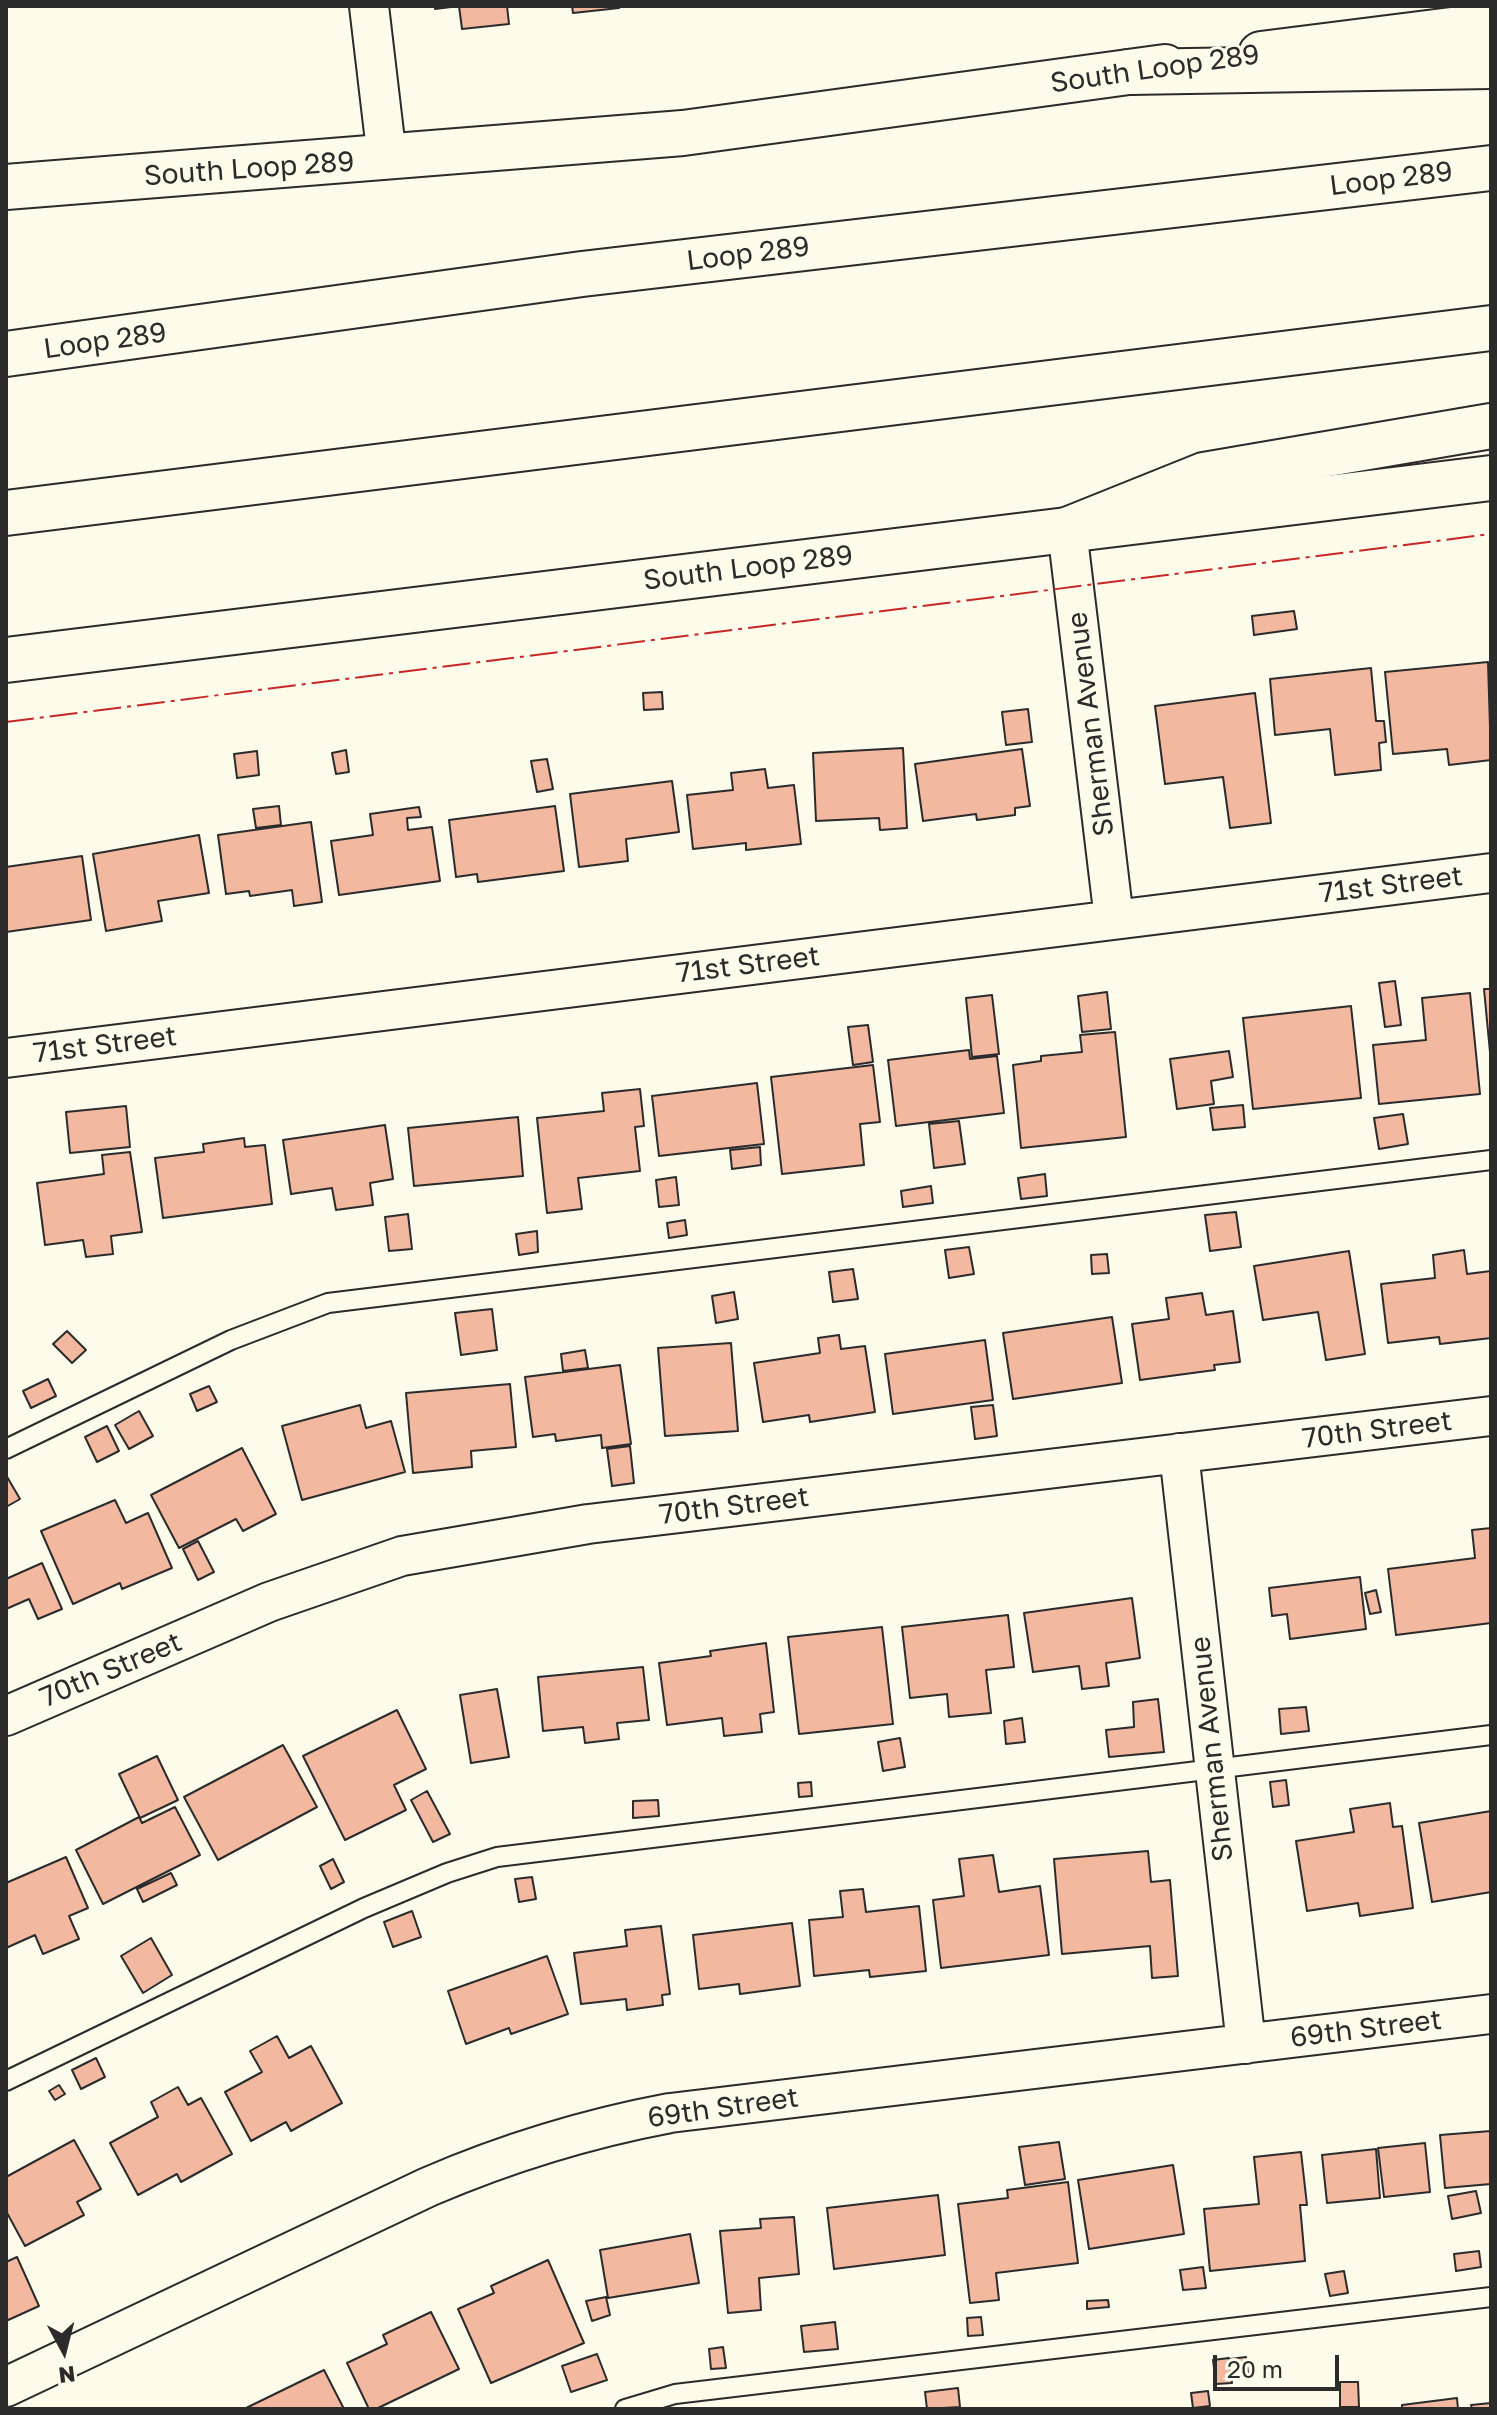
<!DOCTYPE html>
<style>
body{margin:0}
#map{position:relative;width:1497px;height:2415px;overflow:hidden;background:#fdfbea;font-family:"Golos Text",sans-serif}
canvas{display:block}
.frame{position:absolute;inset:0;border:8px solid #2b2b2b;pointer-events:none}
.north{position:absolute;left:24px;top:2311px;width:80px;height:80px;-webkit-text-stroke:6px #fdfbea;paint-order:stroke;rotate:173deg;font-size:22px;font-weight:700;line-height:32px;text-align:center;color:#2b2b2b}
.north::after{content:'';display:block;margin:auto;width:28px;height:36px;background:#2b2b2b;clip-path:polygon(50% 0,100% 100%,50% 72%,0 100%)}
.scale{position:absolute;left:1213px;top:2355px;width:126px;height:36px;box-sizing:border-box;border:4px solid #2b2b2b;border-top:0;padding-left:10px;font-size:24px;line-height:28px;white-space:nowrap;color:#2b2b2b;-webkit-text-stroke:6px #fdfbea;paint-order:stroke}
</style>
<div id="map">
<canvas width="1497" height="2415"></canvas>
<div class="frame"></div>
<div class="north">N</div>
<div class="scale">20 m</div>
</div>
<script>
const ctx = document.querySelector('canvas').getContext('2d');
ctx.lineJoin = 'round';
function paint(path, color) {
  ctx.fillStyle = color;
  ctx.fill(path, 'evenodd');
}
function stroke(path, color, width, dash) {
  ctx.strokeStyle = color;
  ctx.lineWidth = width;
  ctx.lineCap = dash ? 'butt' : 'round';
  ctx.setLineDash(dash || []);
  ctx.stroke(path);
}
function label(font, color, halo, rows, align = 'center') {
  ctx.font = font + ' "Golos Text",sans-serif';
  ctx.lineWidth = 6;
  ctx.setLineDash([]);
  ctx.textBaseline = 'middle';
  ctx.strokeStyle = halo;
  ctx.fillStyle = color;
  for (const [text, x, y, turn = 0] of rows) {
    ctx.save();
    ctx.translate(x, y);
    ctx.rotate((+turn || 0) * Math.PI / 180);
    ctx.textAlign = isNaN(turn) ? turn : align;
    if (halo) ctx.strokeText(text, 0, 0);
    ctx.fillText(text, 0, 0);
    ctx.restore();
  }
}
const building = new Path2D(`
 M435,6H507L509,24L462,29L459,6L435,9Z
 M572,6H619V8L573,13Z
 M1294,611L1297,629L1254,635L1252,616Z
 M1488,662L1491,760L1449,765L1447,749L1393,754L1385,672Z
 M1371,668L1376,721H1384L1386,742L1379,743L1381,770L1335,775L1330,729L1275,735L1270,679Z
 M662,692L663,709L644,710L643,693Z
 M1255,693L1271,823L1230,828L1223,777L1165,784L1155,706Z
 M1028,709L1032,742L1006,745L1002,712Z
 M903,748L907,828L880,830L879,818L816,821L813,753Z
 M1022,749L1030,806L1015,808V815L977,820L976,814L923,821L915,764Z
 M346,750L349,772L336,774L332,753Z
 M257,751L259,775L237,778L234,754Z
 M547,759L553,789L537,792L531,761Z
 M765,769L768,788L794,785L801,844L746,850V843L693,849L687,795L733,790L731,773Z
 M672,781L679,832L626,839L628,861L579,867L570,794Z
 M279,806L281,825L256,828L253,809Z
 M555,806L564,871L478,882L477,874L456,877L449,820Z
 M419,807L421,817L407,818L408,830L432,827L440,881L339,895L331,841L373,835L370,814Z
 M311,822L322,902L294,906L292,890L250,896L249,891L226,894L218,835Z
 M199,835L209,893L158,901L162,921L106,931L93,854Z
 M82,856L91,920L6,932V867Z
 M1395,981L1401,1025L1385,1027L1379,983Z
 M1484,989H1491V1063Z
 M1107,992L1111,1029L1082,1032L1078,996Z
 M1470,993L1480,1094L1379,1104L1373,1045L1426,1040L1422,998Z
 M992,995L999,1054L972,1057L966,998Z
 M1351,1006L1361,1098L1253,1109L1243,1018Z
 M868,1025L873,1062L853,1065L848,1027Z
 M1115,1032L1126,1137L1021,1148L1013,1065L1041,1061V1056L1082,1052L1080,1035Z
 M969,1050L970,1059L997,1056L1004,1113L896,1126L888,1060Z
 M1229,1051L1233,1077L1211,1081L1214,1104L1177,1109L1170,1059Z
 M873,1065L880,1122L860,1124L864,1165L782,1174L771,1077Z
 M757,1083L764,1144L659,1156L652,1096Z
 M640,1089L644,1126L635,1127L640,1171L578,1178L582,1209L547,1213L537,1118L604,1111L602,1093Z
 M1243,1105L1245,1127L1213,1130L1210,1108Z
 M126,1106L130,1147L70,1153L66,1112Z
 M1403,1114L1408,1144L1379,1149L1374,1118Z
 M518,1117L523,1176L414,1186L408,1128Z
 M959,1121L965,1164L934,1168L929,1124Z
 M385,1125L393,1179L370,1183L373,1205L336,1210L332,1188L291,1194L283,1140Z
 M244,1138L245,1147L265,1145L272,1204L163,1218L155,1158L204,1152L203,1144Z
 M760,1147L761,1165L732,1169L730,1150Z
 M130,1152L142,1232L111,1236L113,1254L86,1257L83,1240L45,1245L37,1183L104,1174L102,1155Z
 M1045,1174L1047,1196L1021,1199L1018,1178Z
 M676,1177L679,1205L659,1207L656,1180Z
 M931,1186L933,1203L903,1207L901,1191Z
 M1236,1212L1241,1247L1210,1251L1205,1215Z
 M408,1214L412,1249L389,1251L385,1217Z
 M685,1220L687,1235L669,1238L667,1223Z
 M537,1231L538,1252L519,1255L516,1234Z
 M969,1247L974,1274L949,1278L945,1250Z
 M1464,1250L1467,1274L1491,1271V1338L1440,1344L1439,1337L1388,1343L1381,1284L1435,1278L1433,1255Z
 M1349,1251L1365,1354L1326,1360L1318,1312L1263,1320L1254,1266Z
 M1107,1254L1109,1273L1092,1274L1091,1255Z
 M853,1269L858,1299L833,1302L829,1272Z
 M734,1292L738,1319L716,1323L712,1296Z
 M1202,1293L1206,1315L1233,1311L1240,1362L1214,1365L1215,1370L1140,1380L1132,1324L1169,1319L1166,1298Z
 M492,1309L497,1350L461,1355L455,1313Z
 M1112,1317L1122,1383L1013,1399L1003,1333Z
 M67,1331L86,1350L72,1363L53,1344Z
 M839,1335L841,1349L865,1346L875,1412L810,1422L809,1415L763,1422L754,1363L820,1353L818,1338Z
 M985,1340L993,1400L893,1414L885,1354Z
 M731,1343L738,1431L665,1436L658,1348Z
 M585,1350L588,1368L563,1371L561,1354Z
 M620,1365L631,1444L602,1448L601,1435L556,1441L555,1434L533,1437L525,1377Z
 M48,1379L56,1396L31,1408L23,1391Z
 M510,1384L516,1447L471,1451L472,1467L413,1473L406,1393Z
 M209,1386L217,1402L197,1411L190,1394Z
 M360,1405L366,1428L391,1421L405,1472L302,1500L282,1426Z
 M993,1405L997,1436L975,1439L971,1407Z
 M139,1411L153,1436L129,1449L115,1425Z
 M107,1426L119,1451L97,1462L85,1437Z
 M630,1446L634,1483L612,1486L607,1449Z
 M242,1448L276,1514L243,1531L236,1519L179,1548L151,1495Z
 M6,1475L20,1499L6,1507Z
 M115,1500L126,1523L148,1513L172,1568L122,1589L120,1583L73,1604L41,1531Z
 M1491,1528V1623L1396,1635L1388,1569L1475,1558L1472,1530Z
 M198,1541L214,1572L198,1580L183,1549Z
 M42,1563L62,1609L38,1619L29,1599L6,1609V1579Z
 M1360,1577L1366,1629L1290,1639L1287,1614L1272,1616L1269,1588Z
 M1376,1590L1381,1612L1370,1614L1365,1593Z
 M1132,1598L1140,1658L1106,1663L1109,1686L1082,1689L1079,1666L1033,1672L1024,1613Z
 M1008,1615L1014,1667L986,1670L991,1713L949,1717L947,1694L910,1698L902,1627Z
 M882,1627L893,1724L799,1734L788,1637Z
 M766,1643L774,1712L760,1714L762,1732L724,1736L722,1718L667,1725L659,1663L711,1656L710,1651Z
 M643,1667L649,1720L617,1723L619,1739L585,1743L583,1727L543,1731L538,1677Z
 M497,1689L509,1757L471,1763L460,1695Z
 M1158,1699L1164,1752L1109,1757L1106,1730L1134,1727L1133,1702Z
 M1306,1707L1309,1731L1281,1734L1279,1709Z
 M397,1710L426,1769L394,1785L406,1810L345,1840L303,1756Z
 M1022,1718L1025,1742L1006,1744L1004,1721Z
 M900,1738L905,1767L883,1771L878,1742Z
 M283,1745L317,1807L218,1860L184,1797Z
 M157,1756L178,1800L140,1818L119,1774Z
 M1286,1780L1289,1805L1273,1807L1270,1782Z
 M811,1782L812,1796L799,1797L798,1783Z
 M427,1791L450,1834L433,1842L411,1800Z
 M658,1800L659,1816L633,1818V1801Z
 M1390,1803L1393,1827L1402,1826L1413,1908L1360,1916L1358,1903L1307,1911L1296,1841L1354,1832L1350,1809Z
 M175,1807L200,1855L103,1904L76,1850L139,1817L142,1823Z
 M1491,1811V1892L1432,1902L1419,1823Z
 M1148,1851L1151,1882L1170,1880L1178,1976L1152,1978L1150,1946L1062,1954L1054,1859Z
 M993,1855L999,1892L1040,1886L1049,1955L941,1968L933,1900L964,1896L959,1859Z
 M66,1857L88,1908L69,1916L79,1939L43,1954L35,1935L6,1948V1883Z
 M333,1859L344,1882L331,1889L320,1866Z
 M171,1873L177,1885L143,1902L137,1889Z
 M532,1877L536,1899L519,1902L515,1879Z
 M863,1889L866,1912L919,1906L926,1971L870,1977L869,1970L814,1976L809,1920L843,1917L840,1891Z
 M412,1911L421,1937L393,1947L384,1922Z
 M792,1923L800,1986L740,1994L739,1984L699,1989L693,1935Z
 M661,1926L670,1994L662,1995L663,2005L627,2010L626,1999L581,2004L574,1953L627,1946L625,1930Z
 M151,1938L172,1975L143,1993L121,1956Z
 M547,1956L568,2014L511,2034L509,2028L466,2044L448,1991Z
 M277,2036L289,2058L311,2046L342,2103L291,2131L286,2122L251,2141L225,2092L262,2072L250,2051Z
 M96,2058L105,2077L81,2089L72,2070Z
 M59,2085L65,2094L55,2100L49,2091Z
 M178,2087L188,2105L201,2098L232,2154L181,2182L177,2174L138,2195L110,2143L158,2117L151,2102Z
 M1491,2131V2184L1445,2188L1440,2135Z
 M74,2140L101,2189L77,2202L84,2215L25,2246L6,2211V2177Z
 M1059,2142L1065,2179L1025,2185L1019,2147Z
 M1425,2143L1430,2192L1384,2197L1378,2148Z
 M1376,2149L1380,2198L1327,2203L1322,2155Z
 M1301,2152L1307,2205H1300L1305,2261L1210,2271L1204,2209L1259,2204L1254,2157Z
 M1173,2165L1184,2234L1089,2249L1078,2180Z
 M1068,2182L1078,2263L996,2273L999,2300L970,2303L958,2204L1008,2198L1007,2190Z
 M1476,2191L1481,2213L1452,2219L1448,2196Z
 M938,2195L945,2255L834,2269L827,2208Z
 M794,2217L799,2274L759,2278L761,2310L728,2313L720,2231L761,2228L760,2219Z
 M690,2234L699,2283L608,2298L600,2250Z
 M1479,2251L1481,2267L1456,2271L1454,2254Z
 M17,2257L39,2306L6,2321V2262Z
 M548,2260L584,2343L491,2383L458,2309L494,2293L491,2286Z
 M1203,2267L1206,2288L1183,2290L1180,2270Z
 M1344,2271L1348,2293L1330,2296L1325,2274Z
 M606,2297L610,2315L592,2321L586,2301Z
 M1108,2300L1109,2307L1087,2309V2301Z
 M431,2312L459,2369L376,2409H369L347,2363L387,2344L383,2335Z
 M981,2317L983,2335L968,2336L967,2318Z
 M835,2322L838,2349L804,2352L801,2326Z
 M723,2347L726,2368L711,2369L709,2349Z
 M597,2354L607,2380L571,2392L562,2366Z
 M1246,2357L1248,2373L1232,2375L1230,2359Z
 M1229,2358L1232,2383L1216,2384L1213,2360Z
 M324,2370L344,2409H244Z
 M1340,2382H1358L1359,2407H1340Z
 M958,2388L960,2407L927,2409L925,2392Z
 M1208,2391L1210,2406L1193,2408L1191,2393Z
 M1457,2398L1458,2409H1402V2405Z
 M1491,2403V2409H1472L1471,2405Z`);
paint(building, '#f2b8a0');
stroke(building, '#2b2b2b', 2);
const service = new Path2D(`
 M6,1449L231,1340L328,1303L1491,1160
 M6,2081L364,1908L447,1873L497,1857L1491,1735
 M625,2409L675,2394L1491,2297`);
const minor = new Path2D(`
 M369,6L387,158
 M1067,530L1114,919
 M6,1058L1491,873
 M1179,1453L1246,2044
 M6,1716L269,1602L402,1556L588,1524L1491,1416
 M6,2387L428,2187C507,2153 585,2129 670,2113L1491,2014`);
const secondary = new Path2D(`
 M1261,54L1491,25
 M6,187L683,133L1165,67
 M6,660L1491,478`);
const motorway = new Path2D(`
 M1129,72L1491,66
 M6,354L582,274L1491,168
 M6,513L1491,328
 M1067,530L1204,475L1491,426`);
stroke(service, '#2b2b2b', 22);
stroke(minor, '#2b2b2b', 42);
stroke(secondary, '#2b2b2b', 48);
stroke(motorway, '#2b2b2b', 48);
stroke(service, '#fdfbea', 18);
stroke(minor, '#fdfbea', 38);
stroke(secondary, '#fdfbea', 44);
stroke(motorway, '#fdfbea', 44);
stroke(new Path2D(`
 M6,722L1491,534`), '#c62828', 2, [28, 6, 4, 6]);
label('28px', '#2b2b2b', '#fdfbea', [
 ["South Loop 289",1155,69,-8],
 ["South Loop 289",249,169,-4],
 ["Loop 289",1391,179,-7],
 ["Loop 289",748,254,-7],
 ["Loop 289",105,341,-8],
 ["South Loop 289",748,568,-7],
 ["Sherman Avenue",1091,724,-97],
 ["71st Street",1391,885,-7],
 ["71st Street",748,965,-7],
 ["71st Street",105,1045,-7],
 ["70th Street",1377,1430,-7],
 ["70th Street",734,1506,-7],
 ["70th Street",111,1670,-23],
 ["Sherman Avenue",1212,1749,-96],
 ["69th Street",1366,2029,-7],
 ["69th Street",723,2108,-8]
]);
</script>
